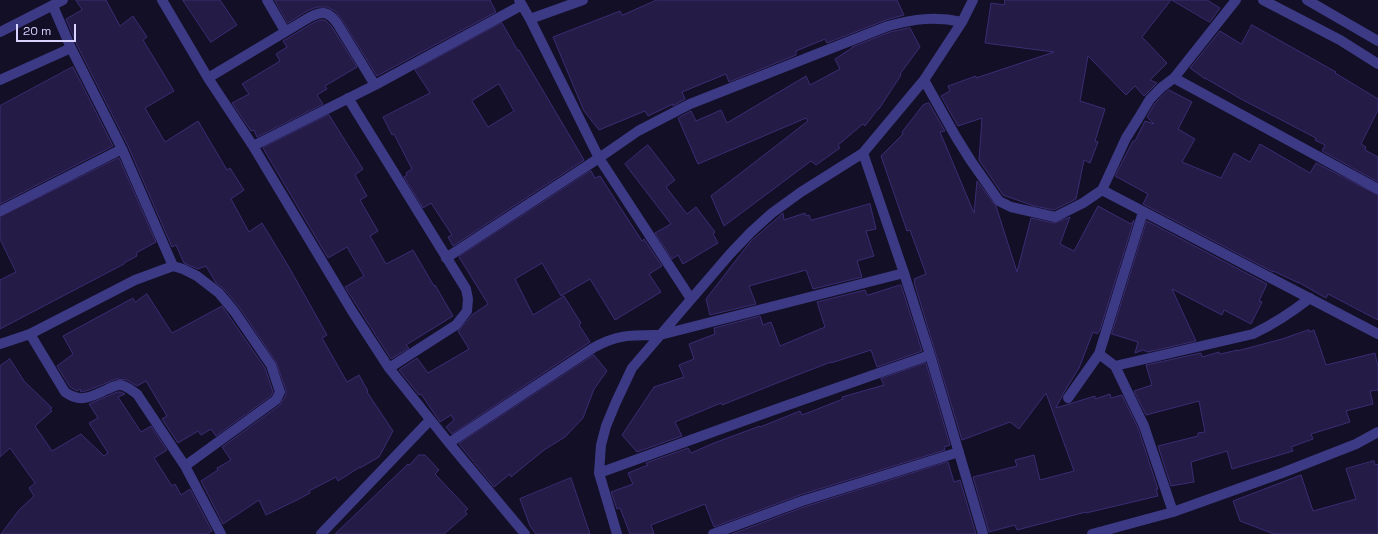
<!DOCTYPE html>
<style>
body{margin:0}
#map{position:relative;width:1378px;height:534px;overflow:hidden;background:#130f26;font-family:"Space Grotesk",sans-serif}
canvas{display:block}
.scale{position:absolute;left:16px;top:24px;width:60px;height:18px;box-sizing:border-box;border:2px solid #d9d4ff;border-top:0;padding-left:5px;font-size:12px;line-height:14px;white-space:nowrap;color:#d9d4ff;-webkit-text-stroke:3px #130f26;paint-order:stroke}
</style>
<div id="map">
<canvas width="1378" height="534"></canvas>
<div class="scale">20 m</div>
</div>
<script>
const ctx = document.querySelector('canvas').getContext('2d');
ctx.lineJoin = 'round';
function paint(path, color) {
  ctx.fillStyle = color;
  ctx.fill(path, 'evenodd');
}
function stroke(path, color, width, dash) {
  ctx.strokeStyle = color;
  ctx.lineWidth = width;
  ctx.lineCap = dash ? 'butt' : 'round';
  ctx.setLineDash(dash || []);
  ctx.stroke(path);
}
const building = new Path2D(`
 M76,0H106L120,26L133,16L147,37L143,40L174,91L145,108L165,142L198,121L227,170L230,168L244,190L231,199L249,232L262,223L290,269L327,335L322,338L347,382L359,375L368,391L367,392L393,431L379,457L360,468V467L338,481L336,477L309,491L310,493L299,499L266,515L259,500L223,524L201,481L218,470L217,468L231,460L222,447L280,405L286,395V390L276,362L239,307L224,289L216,283L206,266L198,269L184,263L176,245L172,247L128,146L77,45L66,19L82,10Z
 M183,0H220L237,25L211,42Z
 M275,0H490L496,12L377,76L342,20L335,11L327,7H317L307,11L288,23Z
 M657,0H897L904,15L886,20L827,43L825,39L796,51V55L729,82L726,74L682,92L685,99L673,106V104L648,116L645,111L599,130L584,111L553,37L620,11L622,15Z
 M1005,0H1171L1142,37L1167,63L1150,80L1157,83L1144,96L1135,86L1126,95L1088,56L1080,101L1105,109L1095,141L1098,142L1090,163L1084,160L1076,199L1054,210L1034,206L1003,195L979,160L982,118L958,126L941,96L950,91L948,86L976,76V78L1054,52L985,43L991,3L1004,5Z
 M1172,0H1207L1220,8L1210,22Z
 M320,20H325L332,27L357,67L325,86L327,89L317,95L323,104L257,137L254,130L251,131L232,103L249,94L242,84L280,61L276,54L287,47L283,41L313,23Z
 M502,23L518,51L519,50L584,160L453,246L448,237L452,235L431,203L423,208L404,177L407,175L406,173L412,169L394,134L392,135L383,117L430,93L415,70ZM499,84L514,111L488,127L472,101Z
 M1252,25L1336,72L1335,73L1378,99V110L1361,144L1366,147L1365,150L1378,157V182L1322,151L1325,145L1315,140L1316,138L1241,99L1205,78V79L1190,68L1220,31L1241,44Z
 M910,28L920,47L900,74L901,75L879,109H878L865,126L863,124L838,145L840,148L816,165L811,161L724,226L711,196L808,121L806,118L698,164L678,118L691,111L696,121L721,110L727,123L806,76L810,85L840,69L835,59L852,48V47L890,32Z
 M73,67L113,146L0,204V106Z
 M1169,90L1192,102L1178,129L1195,139L1182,162L1221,178L1234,153L1250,162L1260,144L1310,173L1316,163L1378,195V320L1328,294L1326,298L1298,282L1299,283L1273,271V272L1143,204L1148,194L1115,176L1133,141H1135L1145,121L1154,124L1147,117L1155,103Z
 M929,103L945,131L940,132L974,213L977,181L996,206L1017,272L1031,218L1054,223L1070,217L1060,244L1074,251L1098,206L1131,224L1134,220L1100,330L1097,334L1093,332L1079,368L1063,394L1056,408L1095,396V399L1110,394L1111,398L1122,395L1138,428L1158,489H1156L1158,496L1086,513V512L1017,530L1015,525L989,532L973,477L1017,466L1015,460L1034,455L1040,480L1074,471L1046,393L1019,429L1010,422L962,440L914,282L915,281L914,279L926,274L910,230L907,231L881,156L903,134L902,132L923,105Z
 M329,115L363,169L355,175L367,196L360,200L378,231L370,236L386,264L413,250L434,286L435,285L453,316L406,345L409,348L391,359L345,287L364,276L347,247L328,258L263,148Z
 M648,145L675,180L666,187L687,214L696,207L715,232L713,234L718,243L683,264L678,255L672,259L655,233L671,224L625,164Z
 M119,158L156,242L136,253L137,256L124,263V264L0,329V280L16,272L0,239V217Z
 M591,171L595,178L600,176L642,241L644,239L662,266L649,274L661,292L615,320L590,279L561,296L542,263L515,279L533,315L564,296L581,323L579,325L590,342L452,434L446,427L454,420L451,415L440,422L421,394L419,395L399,370L417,358L428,373L469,349L458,331L472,315L488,304L459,257Z
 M870,204L876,229L866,231L874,256L857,261L862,277L813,289L806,270L749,286L756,304L710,315L706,299L750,242L783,213L784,220L805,213L806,216L809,215L811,220Z
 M1147,221L1267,284L1259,301L1262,302L1251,324L1224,310L1222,315L1172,289L1196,341L1148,352L1143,350L1135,353L1138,342L1112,334Z
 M901,285L922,351L877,367L871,350L831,363V362L792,377L722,405L721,403L675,422L682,436L637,452L622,435L654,387L684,377L679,365L694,359L689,344L715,334L714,328L760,316L763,325L771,322L780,346L825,327L817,302L865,290L867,295Z
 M147,294L172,333L222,306L265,368L273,392L271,396L216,436L211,429L201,435L198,431L178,443L162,419L167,416L146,381L137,386L127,380L116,379L89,390L81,392L80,389L77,391L70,387L57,366L73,354L63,336L133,298L135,302Z
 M1309,330V332L1314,330L1326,365L1375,353L1378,367V390L1370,391L1373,404L1346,411L1350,422L1311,434L1313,439L1291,447L1293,451L1232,469L1227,451L1191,462L1194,482L1171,486L1158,446L1198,436V433L1205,432L1199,401L1146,415L1134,391L1152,385L1146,365L1201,353L1202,357L1219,352L1220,354L1238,350L1237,351L1282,339Z
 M594,355L607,371L594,389L583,418L565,437L544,450L511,477L510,474L494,487L459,444Z
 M10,359L24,381L52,408L50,409L52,411L35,426L52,451L81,434L104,456L108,453L89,423L98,418L89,404L117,392H121L125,394L118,397L141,432L151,426L167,450L154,458L172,486L175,484L181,495L190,489L212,531L207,534H1L19,510L34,496L29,488L35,483L10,448L0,457V366Z
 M926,363L950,445L944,447L945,450L800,495L714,527L705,504L651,525L654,534H630L620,508L617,509L611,492L633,484L628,473L648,465L646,463L688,448L691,453L714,443L760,426V427L800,411L802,415L815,410L843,399L842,397L884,385L881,379Z
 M419,455H425L439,470L435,474L468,509L465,511L467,514L444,534H335L408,464L409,465Z
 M1374,461L1375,465L1378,464V534H1274L1240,521L1233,501L1301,475L1313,511L1356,499L1346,469Z
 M948,462L954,482L960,480L976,534H732L804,507Z
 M571,478L590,534H536L530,526L520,499Z`);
paint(building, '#241b47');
stroke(building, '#3b2d73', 1);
stroke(new Path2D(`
 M162,0L208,78L253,146L352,311L389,368L449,443L525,534
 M267,0L285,31
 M519,0L530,19L599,158L691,299
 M1263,0L1340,40L1378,64
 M1307,0L1378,41
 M53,6L71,48L122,149L173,266
 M530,19L583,0
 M0,32L63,0
 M208,78L310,17C323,11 328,11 337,23L375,85
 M1174,78L1378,189
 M0,80L71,48
 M924,80L956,137L971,161L999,201L1011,207L1055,217L1083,203L1102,190L1126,138L1138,119L1150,99L1162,87L1174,78L1236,0
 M348,98L466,289L468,299L467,311L456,325L389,368
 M253,146L375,85L522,5
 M863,153L904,273L930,355L983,534
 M1102,190L1378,334
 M0,211L122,149
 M446,258L599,158L638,131L690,104L888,26C914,19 935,16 962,22
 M30,334L65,392C81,404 92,396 108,389C112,387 116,385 120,385C126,385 132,391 137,394L185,466L221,534
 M0,344L30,334L135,280L173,266L183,269L197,276L219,293L234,311L271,365L280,392L276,400L185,466
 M1099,354L1115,366
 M1068,398L1099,354L1143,212
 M449,443L593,348C617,334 633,335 660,335L904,273
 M599,473L771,411L930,355
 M1173,512L1144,426L1115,366L1253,334C1274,324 1292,312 1310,298
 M321,534L430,420
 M617,534L599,473L601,445L606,426L616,402L632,368L730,254L751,232L772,213L801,192L863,153L924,80L962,22L973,0
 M713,534L802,501L959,452
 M1092,534L1173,512L1282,473L1356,444L1378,432`), '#3d3a85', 10);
</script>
